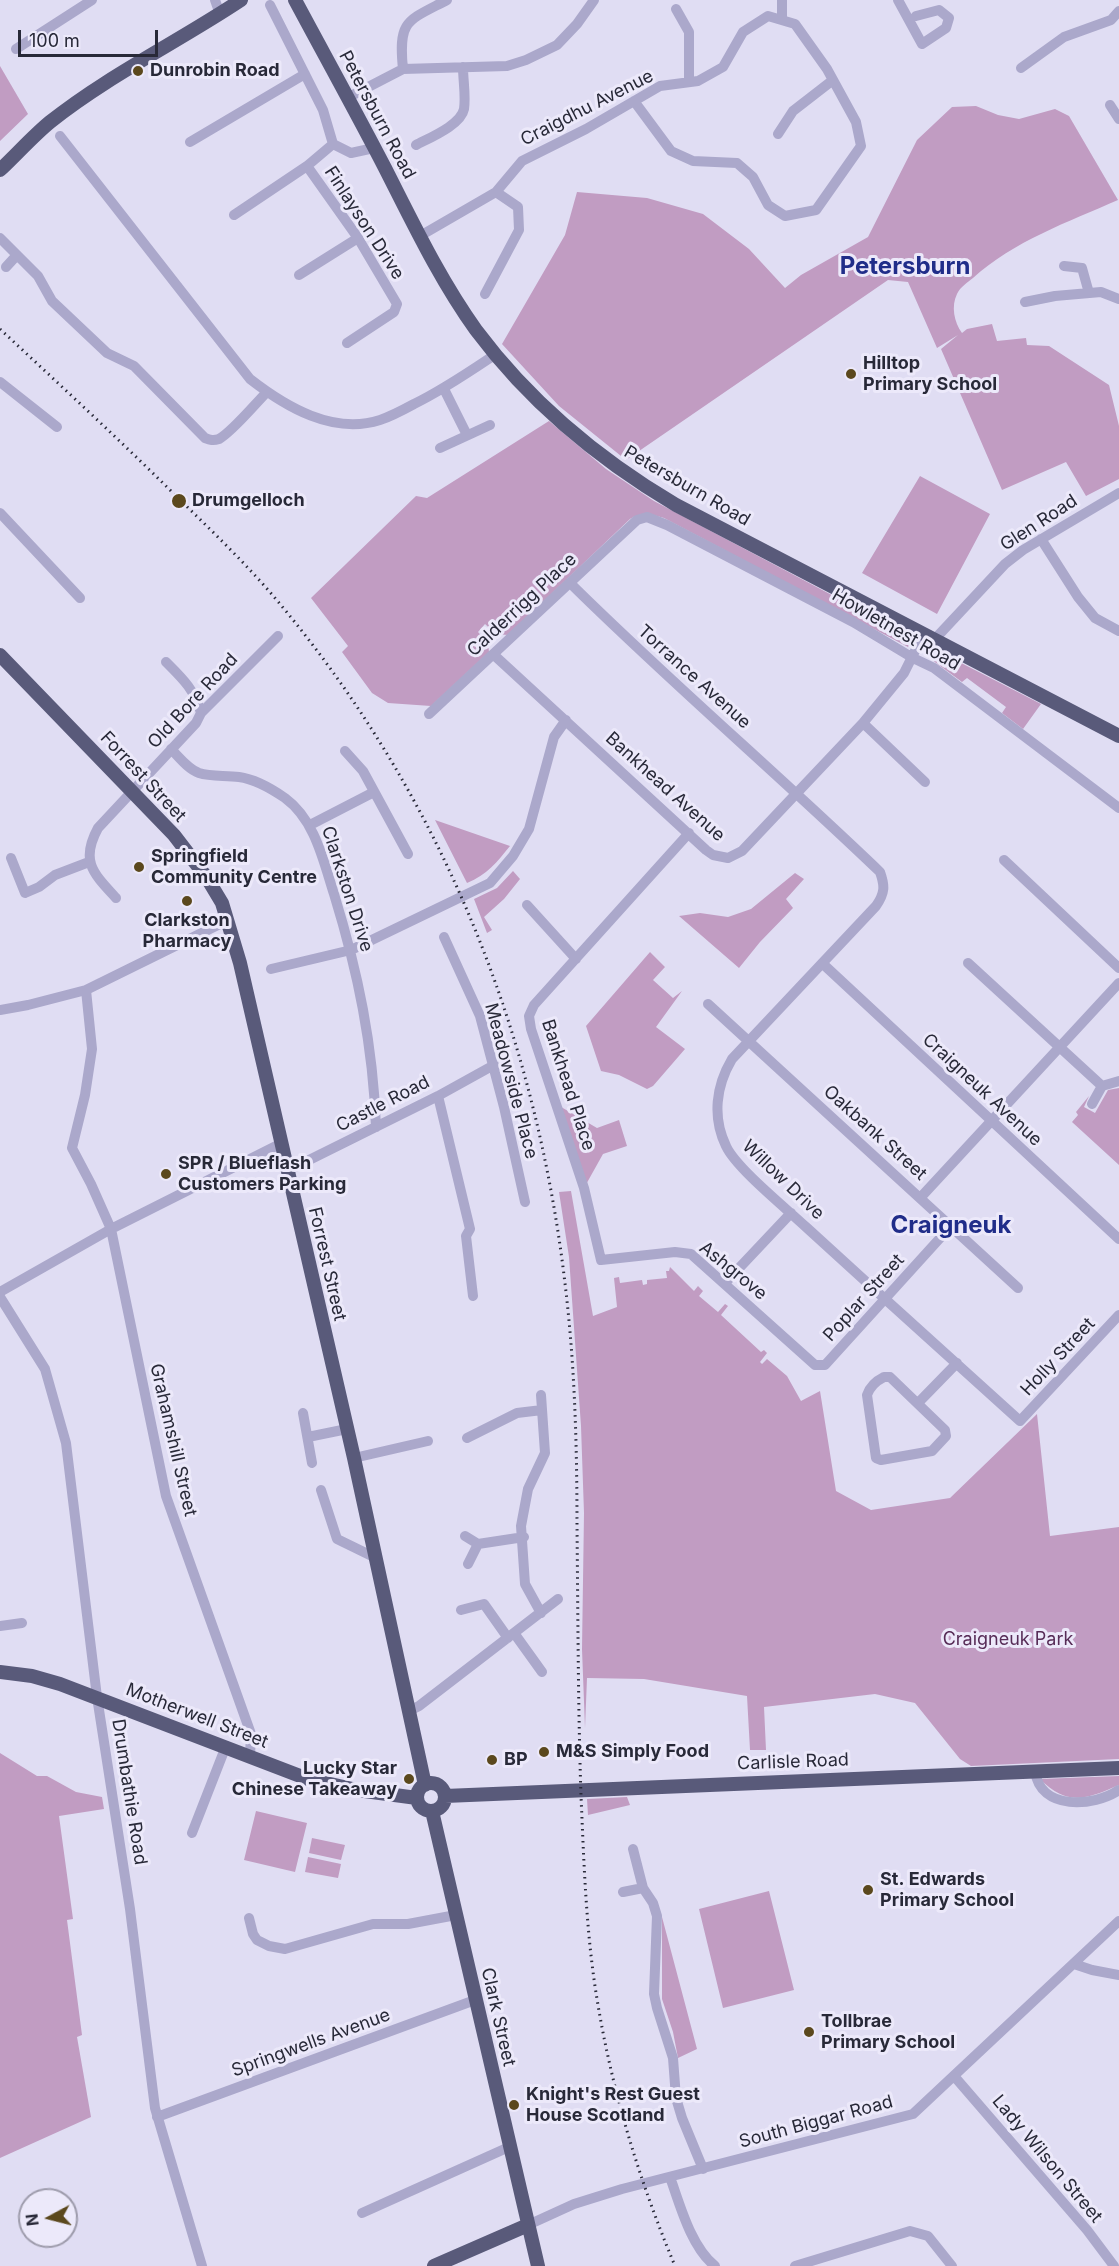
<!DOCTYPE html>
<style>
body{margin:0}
#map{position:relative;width:1119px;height:2266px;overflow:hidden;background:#e0ddf3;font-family:Inter,sans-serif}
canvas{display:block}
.north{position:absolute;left:18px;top:2188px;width:60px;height:60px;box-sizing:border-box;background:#ece9fa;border:2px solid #9e9cac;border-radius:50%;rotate:263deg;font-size:16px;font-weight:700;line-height:24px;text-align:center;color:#282938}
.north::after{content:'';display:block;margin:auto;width:21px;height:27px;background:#5b481d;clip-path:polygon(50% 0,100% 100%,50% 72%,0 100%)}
.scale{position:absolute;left:18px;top:30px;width:140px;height:27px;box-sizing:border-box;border:3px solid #282938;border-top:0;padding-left:8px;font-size:18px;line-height:21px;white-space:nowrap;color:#282938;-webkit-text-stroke:4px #ece9fa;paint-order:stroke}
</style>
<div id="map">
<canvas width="1119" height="2266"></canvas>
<div class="north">N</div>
<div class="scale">100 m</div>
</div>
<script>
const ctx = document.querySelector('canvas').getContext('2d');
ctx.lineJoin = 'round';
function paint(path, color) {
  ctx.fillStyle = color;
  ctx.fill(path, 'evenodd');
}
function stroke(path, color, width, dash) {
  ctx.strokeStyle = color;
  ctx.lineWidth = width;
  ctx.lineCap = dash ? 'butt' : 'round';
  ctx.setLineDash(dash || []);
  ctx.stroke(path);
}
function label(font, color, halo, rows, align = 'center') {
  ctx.font = font + ' Inter,sans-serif';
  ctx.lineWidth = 6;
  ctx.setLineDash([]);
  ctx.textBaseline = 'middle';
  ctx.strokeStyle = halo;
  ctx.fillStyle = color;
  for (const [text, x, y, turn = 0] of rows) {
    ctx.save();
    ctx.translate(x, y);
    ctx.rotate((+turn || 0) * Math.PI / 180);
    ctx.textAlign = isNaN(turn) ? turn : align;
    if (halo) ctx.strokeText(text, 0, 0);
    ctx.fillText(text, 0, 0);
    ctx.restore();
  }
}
paint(new Path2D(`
 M0,66L28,114L0,141Z
 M976,106L998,115L1019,119L1055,109L1069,116L1118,200C1068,222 1014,241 973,278C968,282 960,287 957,294C951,306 954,322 962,333L967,329L992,324L997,341L1026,338L1027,345L1049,346L1109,385L1119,426V479L1086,496L1066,462L1002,490L941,349L958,335L937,348L908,282L888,280L626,460L559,406L502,344L565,235L577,192L647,198L703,214L749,249L785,288L801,275L868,237L917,140L952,107Z
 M549,421L606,469L654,501L913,638L908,647L664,518C650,514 642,511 630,519L508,635L496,634L485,624L478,632L488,643L489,652L431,706L388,703L372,693L342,652L348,646L311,598L416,496L427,498Z
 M920,476L990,514L937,614L862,573Z
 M934,649L1041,704L1023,729L1002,713L1006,707L967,678L962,682L928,657Z
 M435,820L510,846C497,862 487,875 467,883Z
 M513,871L520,879L504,899L484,917L492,930L487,933L474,899L497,888Z
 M795,873L804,879L786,899L793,908L760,942L739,968L679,916L700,913L728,917L751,909Z
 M650,952L665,967L653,980L673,998L682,991L656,1027L685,1049L653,1086L647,1089L619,1075L601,1071L586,1026Z
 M1119,1088V1165L1072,1122L1078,1115L1076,1112L1089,1096L1084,1107L1095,1113L1108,1090Z
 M556,1104L597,1128L619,1120L627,1146L603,1154L584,1188Z
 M571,1191L593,1316L617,1307L614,1278L619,1277L620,1283L642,1280L643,1285L647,1284V1280L667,1278L666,1271H669L670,1267L694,1291L698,1286L703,1291L699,1296L718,1312L725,1304L728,1306L721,1315L761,1352L764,1350L767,1353L760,1362L762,1364L767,1359L787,1376L801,1401L820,1391L836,1491L871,1510L950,1498L1037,1414L1050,1536L1119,1527V1759L971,1766L960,1759L915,1703L875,1694L764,1707L766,1750H750L747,1696L644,1679L587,1678L585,1728L582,1649L584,1513L581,1426L569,1257L559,1192Z
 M0,1753L37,1776H47L76,1792L102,1797L104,1809L59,1816L73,1919L67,1920L82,2035L77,2037L91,2117L0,2158Z
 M1119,1776V1785C1087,1799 1068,1807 1040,1779Z
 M627,1797L630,1805L588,1815L587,1799Z
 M256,1811L307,1823L295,1872L244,1860Z
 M312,1838L345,1845L341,1860L309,1853Z
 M308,1857L341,1864L338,1878L305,1872Z
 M769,1891L794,1990L723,2008L699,1909Z
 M662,1917L697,2049L678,2058L673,2032L662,1999Z`), '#c19cc2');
stroke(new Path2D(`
 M215,0L220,14
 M898,0L922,44L946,28L949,18L939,10L916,16
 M676,9L689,32V82
 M782,20V0
 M16,49L92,0
 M1021,68L1064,37L1111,20L1119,11
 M403,69C398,20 407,21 447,0
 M347,98L403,69L507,66L526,60L557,45L577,24L594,0
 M1110,105L1119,119
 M778,134L793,111L833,80
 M60,136L250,379C286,407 333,435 380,420C392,416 403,410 414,404C443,390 469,372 496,354
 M190,142L305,74
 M333,144L351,153L374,148
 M416,145C429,138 461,125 464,109C466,96 463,80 463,67
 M307,166L358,238L397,304L394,312L347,343
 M234,215L307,166L333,144L323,110L270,5
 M420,236L496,192L522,161L586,129L660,86L698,81L723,67L743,32L768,16L795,24L827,69L856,122L861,146L816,210L785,216L768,205L753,177L737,163L693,161L671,151L634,101
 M0,238L38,276L52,301L107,353L134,366L205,438C210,440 213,441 219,439C232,432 255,404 267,392
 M1064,266L1082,268L1089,293
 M6,267L17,255
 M299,275L358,238
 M485,294L519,230L518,207L496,192
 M1025,302L1055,296L1101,292L1119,299
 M0,382L57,427
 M444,389L467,435
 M440,448L490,425
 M0,513L80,598
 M1041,539L1078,597L1095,618L1119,631
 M570,583C670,682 778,774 880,872C885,886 885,893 876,906L732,1059C716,1086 712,1117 726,1146C736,1168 787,1209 806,1227C877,1292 949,1357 1020,1421L1119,1315
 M934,640L1005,564L1023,550L1119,493
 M494,655L706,850L713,855L728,858L742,851L863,723L904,673L923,635
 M166,662C182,678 195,690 201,713
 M429,714L637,520L647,517L667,525L853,622L913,658L934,668L1119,808
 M863,723L925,782
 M171,749C179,757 188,769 199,773C211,777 226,775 239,777C254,779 272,789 285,798C315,820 323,860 334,894C358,972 373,1045 376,1127
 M345,751L363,771L408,854
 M310,825L374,792
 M689,833L534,1005L529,1016L531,1029L584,1188L601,1260L675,1252L691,1254L815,1365H825L951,1226
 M11,858L25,893L39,887L55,875L89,862
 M1004,860L1119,968
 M116,898C93,873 80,861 98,828L196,723L201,713L278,636
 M527,905L576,959
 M444,937L480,1016L504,1107L525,1202
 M968,963L1102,1086L1119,1081
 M823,964L1119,1239
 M271,969L351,950L490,883L513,856L529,829L554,737L566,720
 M86,990L92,1049L85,1095L72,1148L91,1184L111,1229L166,1496L251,1734L250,1756
 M708,1004L1018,1288
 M0,1010L28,1005L86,990L228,920
 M438,1096L470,1229L466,1236L473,1296
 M1092,1104L1102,1086
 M287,1171L438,1096L494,1065
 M921,1197L1119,983
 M725,1283L791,1213
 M0,1292L111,1229L280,1144
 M0,1297L45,1369L66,1443L97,1697L130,1909L155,2108L202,2266
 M884,1377H890L945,1430L946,1436L932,1451L881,1460L876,1458L867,1395C870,1386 876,1381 884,1377Z
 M918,1403L957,1363
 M303,1413L312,1463
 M308,1437L347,1429
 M467,1438L517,1413L542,1410
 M354,1458L428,1441
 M321,1490L337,1539L376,1558
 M465,1536L478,1544L524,1537
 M468,1564L478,1544
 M461,1610L484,1604L508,1638
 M541,1613L525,1584L521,1526L528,1489L545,1453L541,1395
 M0,1626L22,1623
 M514,1633L542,1672
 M409,1711L419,1706L558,1599
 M1035,1771C1040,1811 1094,1807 1119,1790
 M192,1833L226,1746
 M633,1849L643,1888L653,1903L657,1916L654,1994L657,2008L673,2058L676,2098L682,2118L703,2169
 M623,1892L643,1888
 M249,1918L253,1934L257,1940L269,1946L285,1949L373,1924H408L456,1915
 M1074,1964L1092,1970L1119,1975
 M954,2076L1087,2230L1114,2266
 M157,2117L475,2000
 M670,2177C680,2205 691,2247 715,2266
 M362,2213L509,2147
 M528,2225L574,2204L622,2189L913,2114L1119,1921
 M795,2266L910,2231L928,2236L952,2266`), '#aba8cb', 10);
stroke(new Path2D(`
 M295,0C325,56 356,112 385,168C413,223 440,280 476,330C529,401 600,460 676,505L1119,736
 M0,170C17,154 33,136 50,122C109,75 178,42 241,0
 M0,655L174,835L207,878L222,903L240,963L354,1458L425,1785
 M0,1672L32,1676L60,1684L308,1779L357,1790L417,1798
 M417 1797a14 14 0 1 1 28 0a14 14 0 1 1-28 0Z
 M445,1796L1119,1768
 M432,1811L538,2266
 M434,2266L528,2225`), '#595a7a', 14);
stroke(new Path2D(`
 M0,329C60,385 121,441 179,499C210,529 241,559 269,591C440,790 537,1033 566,1292C575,1370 577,1449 577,1527C578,1617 578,1706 581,1796C584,1864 586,1932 597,1999C612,2091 639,2180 675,2266`), '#282938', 3, [1.5, 4.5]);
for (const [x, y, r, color] of [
 [138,71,6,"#5b481d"],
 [851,374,6,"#5b481d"],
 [179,501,8,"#5b481d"],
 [139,867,6,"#5b481d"],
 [187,901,6,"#5b481d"],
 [166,1174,6,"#5b481d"],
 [544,1752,6,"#5b481d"],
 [492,1760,6,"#5b481d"],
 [409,1779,6,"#5b481d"],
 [868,1890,6,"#5b481d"],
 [809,2032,6,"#5b481d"],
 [514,2105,6,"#5b481d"]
]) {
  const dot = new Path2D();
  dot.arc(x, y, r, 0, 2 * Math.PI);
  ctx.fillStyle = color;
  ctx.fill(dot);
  stroke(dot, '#ece9fa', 2);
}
label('bold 18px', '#282938', '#ece9fa', [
 ["Dunrobin Road",150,71],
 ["Hilltop",863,364],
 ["Primary School",863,385],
 ["Drumgelloch",192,501],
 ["Springfield",151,857],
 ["Community Centre",151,878],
 ["Clarkston",187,921,"center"],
 ["Pharmacy",187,942,"center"],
 ["SPR / Blueflash",178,1164],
 ["Customers Parking",178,1185],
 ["M&S Simply Food",556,1752],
 ["BP",504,1760],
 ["Lucky Star",397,1769,"right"],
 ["Chinese Takeaway",397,1790,"right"],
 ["St. Edwards",880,1880],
 ["Primary School",880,1901],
 ["Tollbrae",821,2022],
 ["Primary School",821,2043],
 ["Knight's Rest Guest",526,2095],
 ["House Scotland",526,2116]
], 'left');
label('18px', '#282938', '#ece9fa', [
 ["Craigdhu Avenue",587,108,-27],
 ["Petersburn Road",377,115,62],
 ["Finlayson Drive",364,223,57],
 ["Petersburn Road",687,486,30],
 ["Glen Road",1039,523,-33],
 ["Calderrigg Place",522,605,-43],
 ["Howletnest Road",896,630,30],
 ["Torrance Avenue",694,677,42],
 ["Old Bore Road",193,701,-47],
 ["Forrest Street",143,777,47],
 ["Bankhead Avenue",665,787,42],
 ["Clarkston Drive",347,889,72],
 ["Meadowside Place",511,1081,75],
 ["Bankhead Place",568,1085,72],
 ["Craigneuk Avenue",982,1090,43],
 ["Castle Road",383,1104,-27],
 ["Oakbank Street",875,1133,42],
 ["Willow Drive",783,1180,44],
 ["Forrest Street",327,1264,77],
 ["Ashgrove",733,1271,39],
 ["Poplar Street",864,1298,-48],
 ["Holly Street",1058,1357,-47],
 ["Grahamshill Street",173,1440,77],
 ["Motherwell Street",197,1716,21],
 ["Carlisle Road",793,1762,-2],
 ["Drumbathie Road",129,1792,81],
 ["Clark Street",498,2017,77],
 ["Springwells Avenue",311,2043,-20],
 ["South Biggar Road",816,2122,-15],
 ["Lady Wilson Street",1047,2159,50]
]);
label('18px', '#572c57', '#ece9fa', [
 ["Craigneuk Park",1008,1640]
]);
label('bold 24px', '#202d89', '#ece9fa', [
 ["Petersburn",905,267],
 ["Craigneuk",951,1226]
]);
</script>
